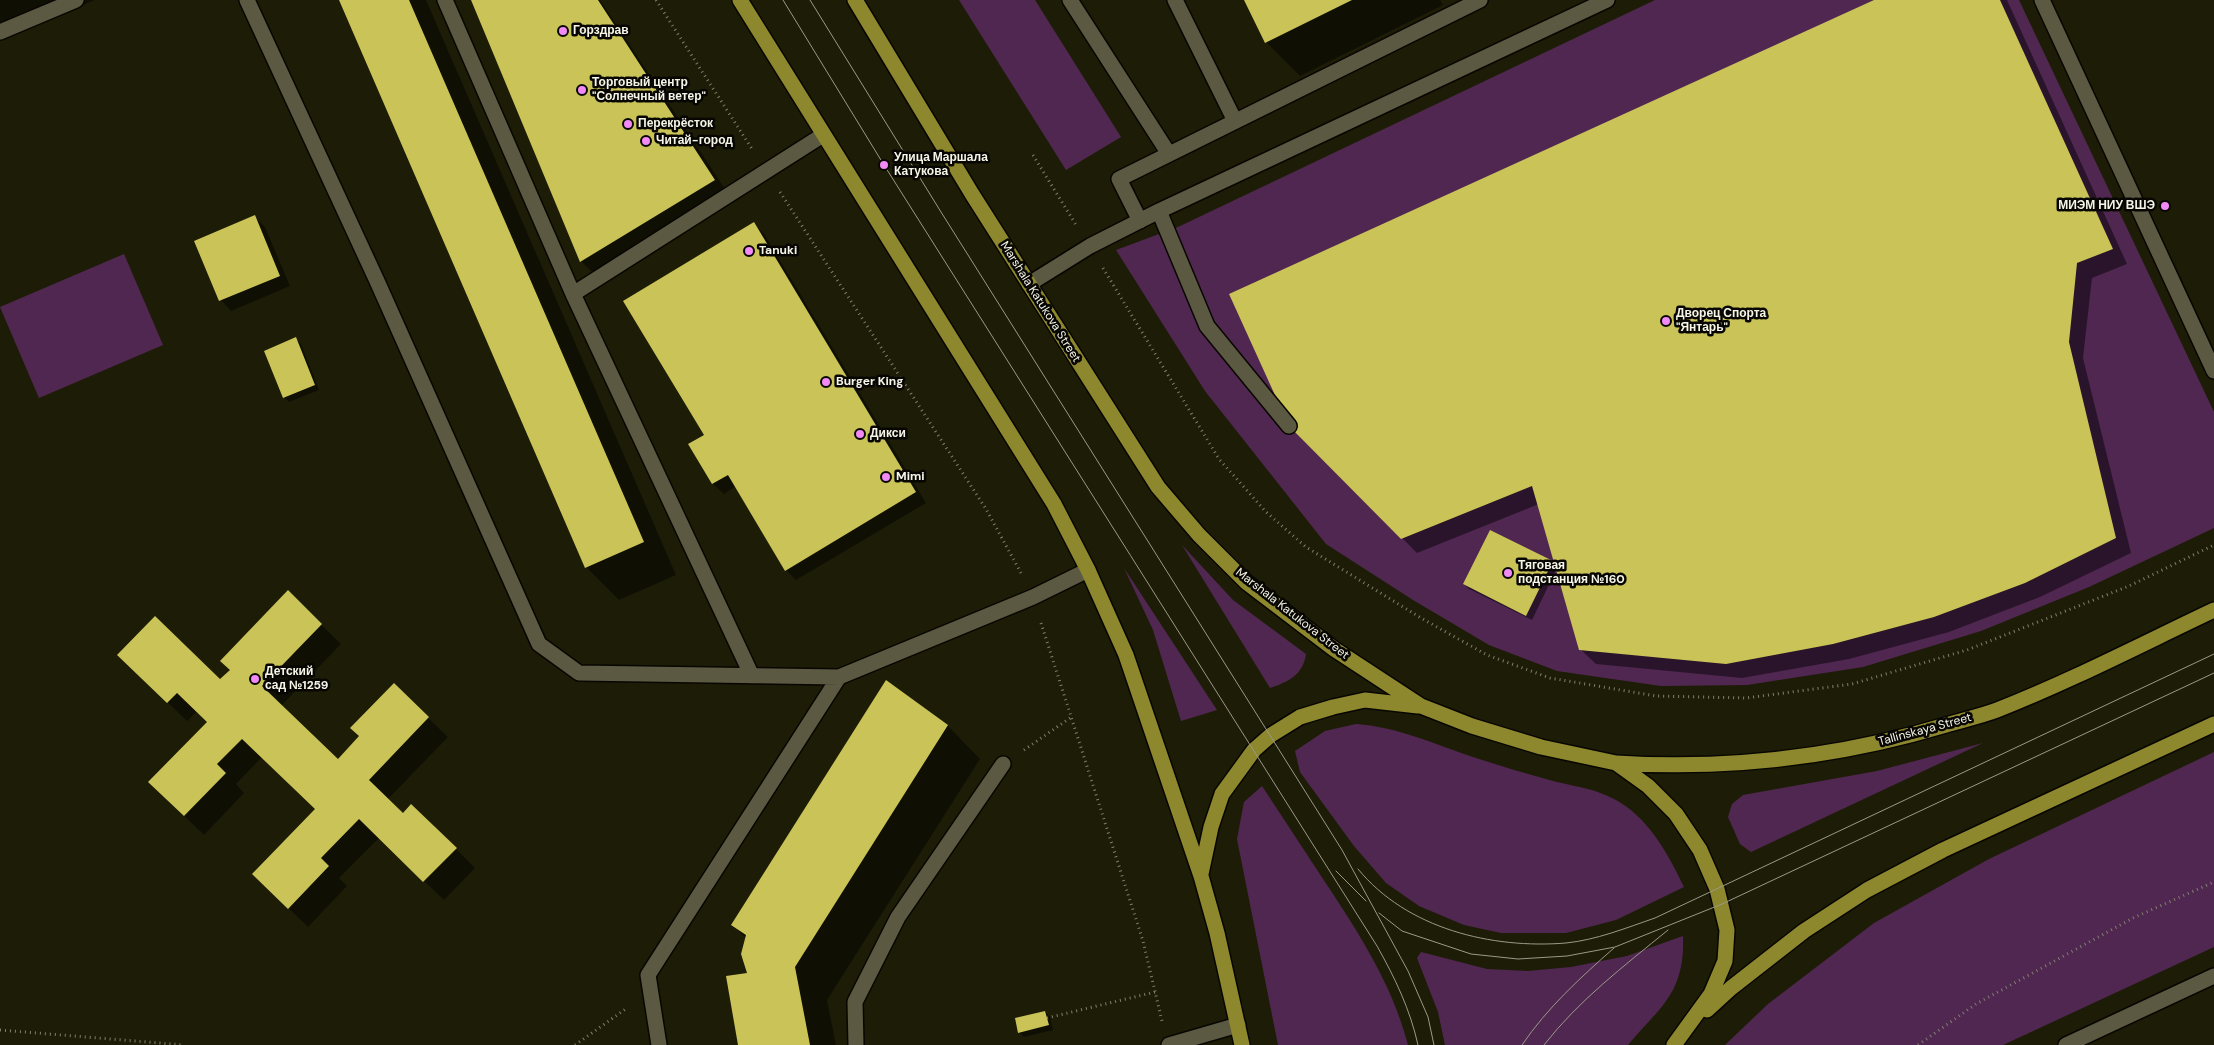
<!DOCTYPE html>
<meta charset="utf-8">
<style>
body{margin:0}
canvas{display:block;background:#1d1c07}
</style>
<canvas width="2214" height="1045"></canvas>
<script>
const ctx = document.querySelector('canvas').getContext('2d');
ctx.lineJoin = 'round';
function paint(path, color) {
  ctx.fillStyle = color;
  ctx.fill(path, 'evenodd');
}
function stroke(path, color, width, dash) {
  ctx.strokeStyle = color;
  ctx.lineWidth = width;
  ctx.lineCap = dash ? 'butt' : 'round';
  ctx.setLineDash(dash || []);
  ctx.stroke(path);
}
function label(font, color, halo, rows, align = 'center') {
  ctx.font = font + ' "DM Sans",sans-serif';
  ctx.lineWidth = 5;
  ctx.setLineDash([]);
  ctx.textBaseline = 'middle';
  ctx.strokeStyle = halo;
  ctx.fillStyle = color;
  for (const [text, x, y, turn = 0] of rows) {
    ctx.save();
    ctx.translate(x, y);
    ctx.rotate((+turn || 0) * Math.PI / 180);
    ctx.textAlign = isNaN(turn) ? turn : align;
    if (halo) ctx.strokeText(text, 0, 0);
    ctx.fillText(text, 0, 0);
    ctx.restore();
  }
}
paint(new Path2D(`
 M959,0H1035L1121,137L1066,170Z
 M1655,0H2019L2214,412V528L2089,587L1981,631L1863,667L1747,685L1661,686L1557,671L1489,645L1413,600L1326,544L1205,391L1116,250L1178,227Z
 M124,254L163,345L39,398L0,307Z
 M1182,545L1233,600L1306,654C1303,675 1288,682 1270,688Z
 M1124,568L1217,710L1181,721L1153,630Z
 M1356,724C1399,727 1436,745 1476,758C1501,766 1527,774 1553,781C1580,788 1596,788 1621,803C1651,822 1669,856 1684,887L1616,920L1566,933H1501L1464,925L1419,906L1386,883L1354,846L1300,772L1295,751L1325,731Z
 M1983,743L1751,852L1740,844L1728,817L1732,804L1743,795L1877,771Z
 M2214,752V947L2003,1045H1725L1768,1004L1874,923L1989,859Z
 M1262,786C1283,818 1304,850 1325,882C1359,933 1393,986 1408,1045H1278L1237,839L1244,802Z
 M1683,936C1685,993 1661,1006 1628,1045H1445L1438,1012L1417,958L1421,952L1487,969L1528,971L1571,967L1627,956Z`), '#502751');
paint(new Path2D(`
 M0,0H95L0,39Z
 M341,0H426L676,575L619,600L586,567Z
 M472,0H600L729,195L596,276L581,261Z
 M1245,0H1440L1443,5L1300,76L1266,42Z
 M1877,0H2007L2127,264L2092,278L2083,358L2131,553L2040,597L1949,632L1849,659L1742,678L1596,664L1580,649L1557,568L1532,620L1469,589L1464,584L1490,532L1553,562L1557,566L1539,504L1417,553L1290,425Z
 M255,217L265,227L290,286L231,311L221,300L196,242Z
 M754,224L764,234L926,503L796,580L786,570L736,486L724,494L713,484L690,444L705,435Z
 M296,339L301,344L319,390L289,402L284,397Z
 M288,592L341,644L281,706L338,761L361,737L394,685L448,737L387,800L403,815L456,849L475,868L444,900L379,838L339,878L347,886L308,927L273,893L316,809L262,757L236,784L244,793L204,835L169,801L208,722L197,711L187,721L138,674L220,681L231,670Z
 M886,682L948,726L980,759L827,1000L836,1045H740L748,974L747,939L732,925Z
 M1045,1012L1050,1017L1053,1030L1024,1037L1019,1032Z`), '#0007');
paint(new Path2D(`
 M339,0H409L644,542L585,568Z
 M471,0H598L715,180L580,262Z
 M1244,0H1352L1265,43Z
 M1874,0H2000L2113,249L2077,263L2069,342L2116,538L2025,583L1934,617L1833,644L1726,664L1579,650L1532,486L1401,539L1289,426L1229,294Z
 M255,215L280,276L219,301L194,241Z
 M754,222L916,492L785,571L728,475L712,484L688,444L704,435L623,301Z
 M296,337L315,385L283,398L264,351Z
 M1490,530L1553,561L1526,616L1463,584Z
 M288,590L322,624L262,686L338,759L359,736L350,728L394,683L429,717L369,780L403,813L411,804L457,848L423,882L359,819L321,858L329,866L288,909L252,874L315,809L242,739L217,764L226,773L184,816L148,782L207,722L177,693L167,703L117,655L155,616L220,679L230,670L220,661Z
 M886,680L948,725L795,967L810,1045H738L726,976L747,973L741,954L746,935L731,925Z
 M1045,1011L1049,1025L1018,1033L1015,1018Z`), '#cac357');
const minor = new Path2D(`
 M247,0L377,281L539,644L579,673L839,677L1033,597L1088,570
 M445,0L573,294L752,676
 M1070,0L1169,154
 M1175,0L1235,121
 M2042,0L2214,371
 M0,32L76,0
 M1159,211L1207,326L1289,426
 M1140,221L1119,179L1480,0
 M1029,284L1090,246L1159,211L1607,0
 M573,294L823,135
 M659,1045L648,975L839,677
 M856,1045L855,1002L898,917L1003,764
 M1169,1045L1238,1025
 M2066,1045L2214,976`);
const major = new Path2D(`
 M740,0L1054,504L1088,570L1126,655L1201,876L1217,933L1242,1045
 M855,0L972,194L1158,487L1199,535L1246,582L1334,649L1421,706L1472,726L1541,747L1616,763L1648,786L1676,814L1700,850L1717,889L1727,930L1725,961L1711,994L1674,1045
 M1616,763C1728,770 1839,757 1946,725C1963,720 1981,716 1997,710C2071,681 2142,644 2214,610
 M1201,874L1211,827L1222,794L1254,750L1271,735L1300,717L1333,707L1365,700L1418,706
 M1707,1010L1731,988L1804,931L1867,890L1943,850L2214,724`);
stroke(minor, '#080600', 18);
stroke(major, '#080600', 18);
stroke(new Path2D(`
 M656,0L752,149
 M1033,155L1076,225
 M780,192L986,509L1021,573
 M1103,268L1219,459L1266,512L1306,547L1421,618L1487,655L1550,678L1656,696L1746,698L1852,684L1967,650L2129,586L2214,545
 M1041,623L1143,941L1162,1021
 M1024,750L1070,718
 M1047,1018L1155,992
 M0,1030L184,1045
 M575,1045L627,1008
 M1918,1045L1976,1004L2133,918L2214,882`), '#807f6e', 3, [1, 4]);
stroke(minor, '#5b5942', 15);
stroke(major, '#8d872d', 15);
stroke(new Path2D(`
 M783,0L884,165L1377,946C1395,978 1410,1009 1418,1045
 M810,0L941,212L1342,850L1408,971L1428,1017L1434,1045
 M1358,869C1407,929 1492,949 1566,943C1596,940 1626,928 1655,918L2214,654
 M1336,871L1366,901
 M1379,913L1402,931L1471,954L1518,959L1567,956L1615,947L1722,904L2214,673
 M1522,1045C1547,1008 1581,977 1614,948
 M1544,1045C1579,1000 1624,966 1668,930`), '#9a9989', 1);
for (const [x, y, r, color] of [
 [563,31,5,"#f18af4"],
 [582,90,5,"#f18af4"],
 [628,124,5,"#f18af4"],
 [646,141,5,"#f18af4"],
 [884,165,5,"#f18af4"],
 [2165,206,5,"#f18af4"],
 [749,251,5,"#f18af4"],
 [1666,321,5,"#f18af4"],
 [826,382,5,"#f18af4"],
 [860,434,5,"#f18af4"],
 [886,477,5,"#f18af4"],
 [1508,573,5,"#f18af4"],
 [255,679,5,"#f18af4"]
]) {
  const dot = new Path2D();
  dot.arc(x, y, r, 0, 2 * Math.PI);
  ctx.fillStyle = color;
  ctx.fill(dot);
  stroke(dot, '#070602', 2);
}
label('bold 12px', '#f6f5e8', '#070602', [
 ["Горздрав",573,31],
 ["Торговый центр",592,83],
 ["\"Солнечный ветер\"",592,97],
 ["Перекрёсток",638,124],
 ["Читай-город",656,141],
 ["Улица Маршала",894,158],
 ["Катукова",894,172],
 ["МИЭМ НИУ ВШЭ",2155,206,"right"],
 ["Tanuki",759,251],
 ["Дворец Спорта",1676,314],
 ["\"Янтарь\"",1676,328],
 ["Burger King",836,382],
 ["Дикси",870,434],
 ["Mimi",896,477],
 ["Тяговая",1518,566],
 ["подстанция №160",1518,580],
 ["Детский",265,672],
 ["сад №1259",265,686]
], 'left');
label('12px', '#f6f5e8', '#070602', [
 ["Marshala Katukova Street",1040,302,58],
 ["Marshala Katukova Street",1292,614,38],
 ["Tallinskaya Street",1925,730,-15]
]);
</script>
